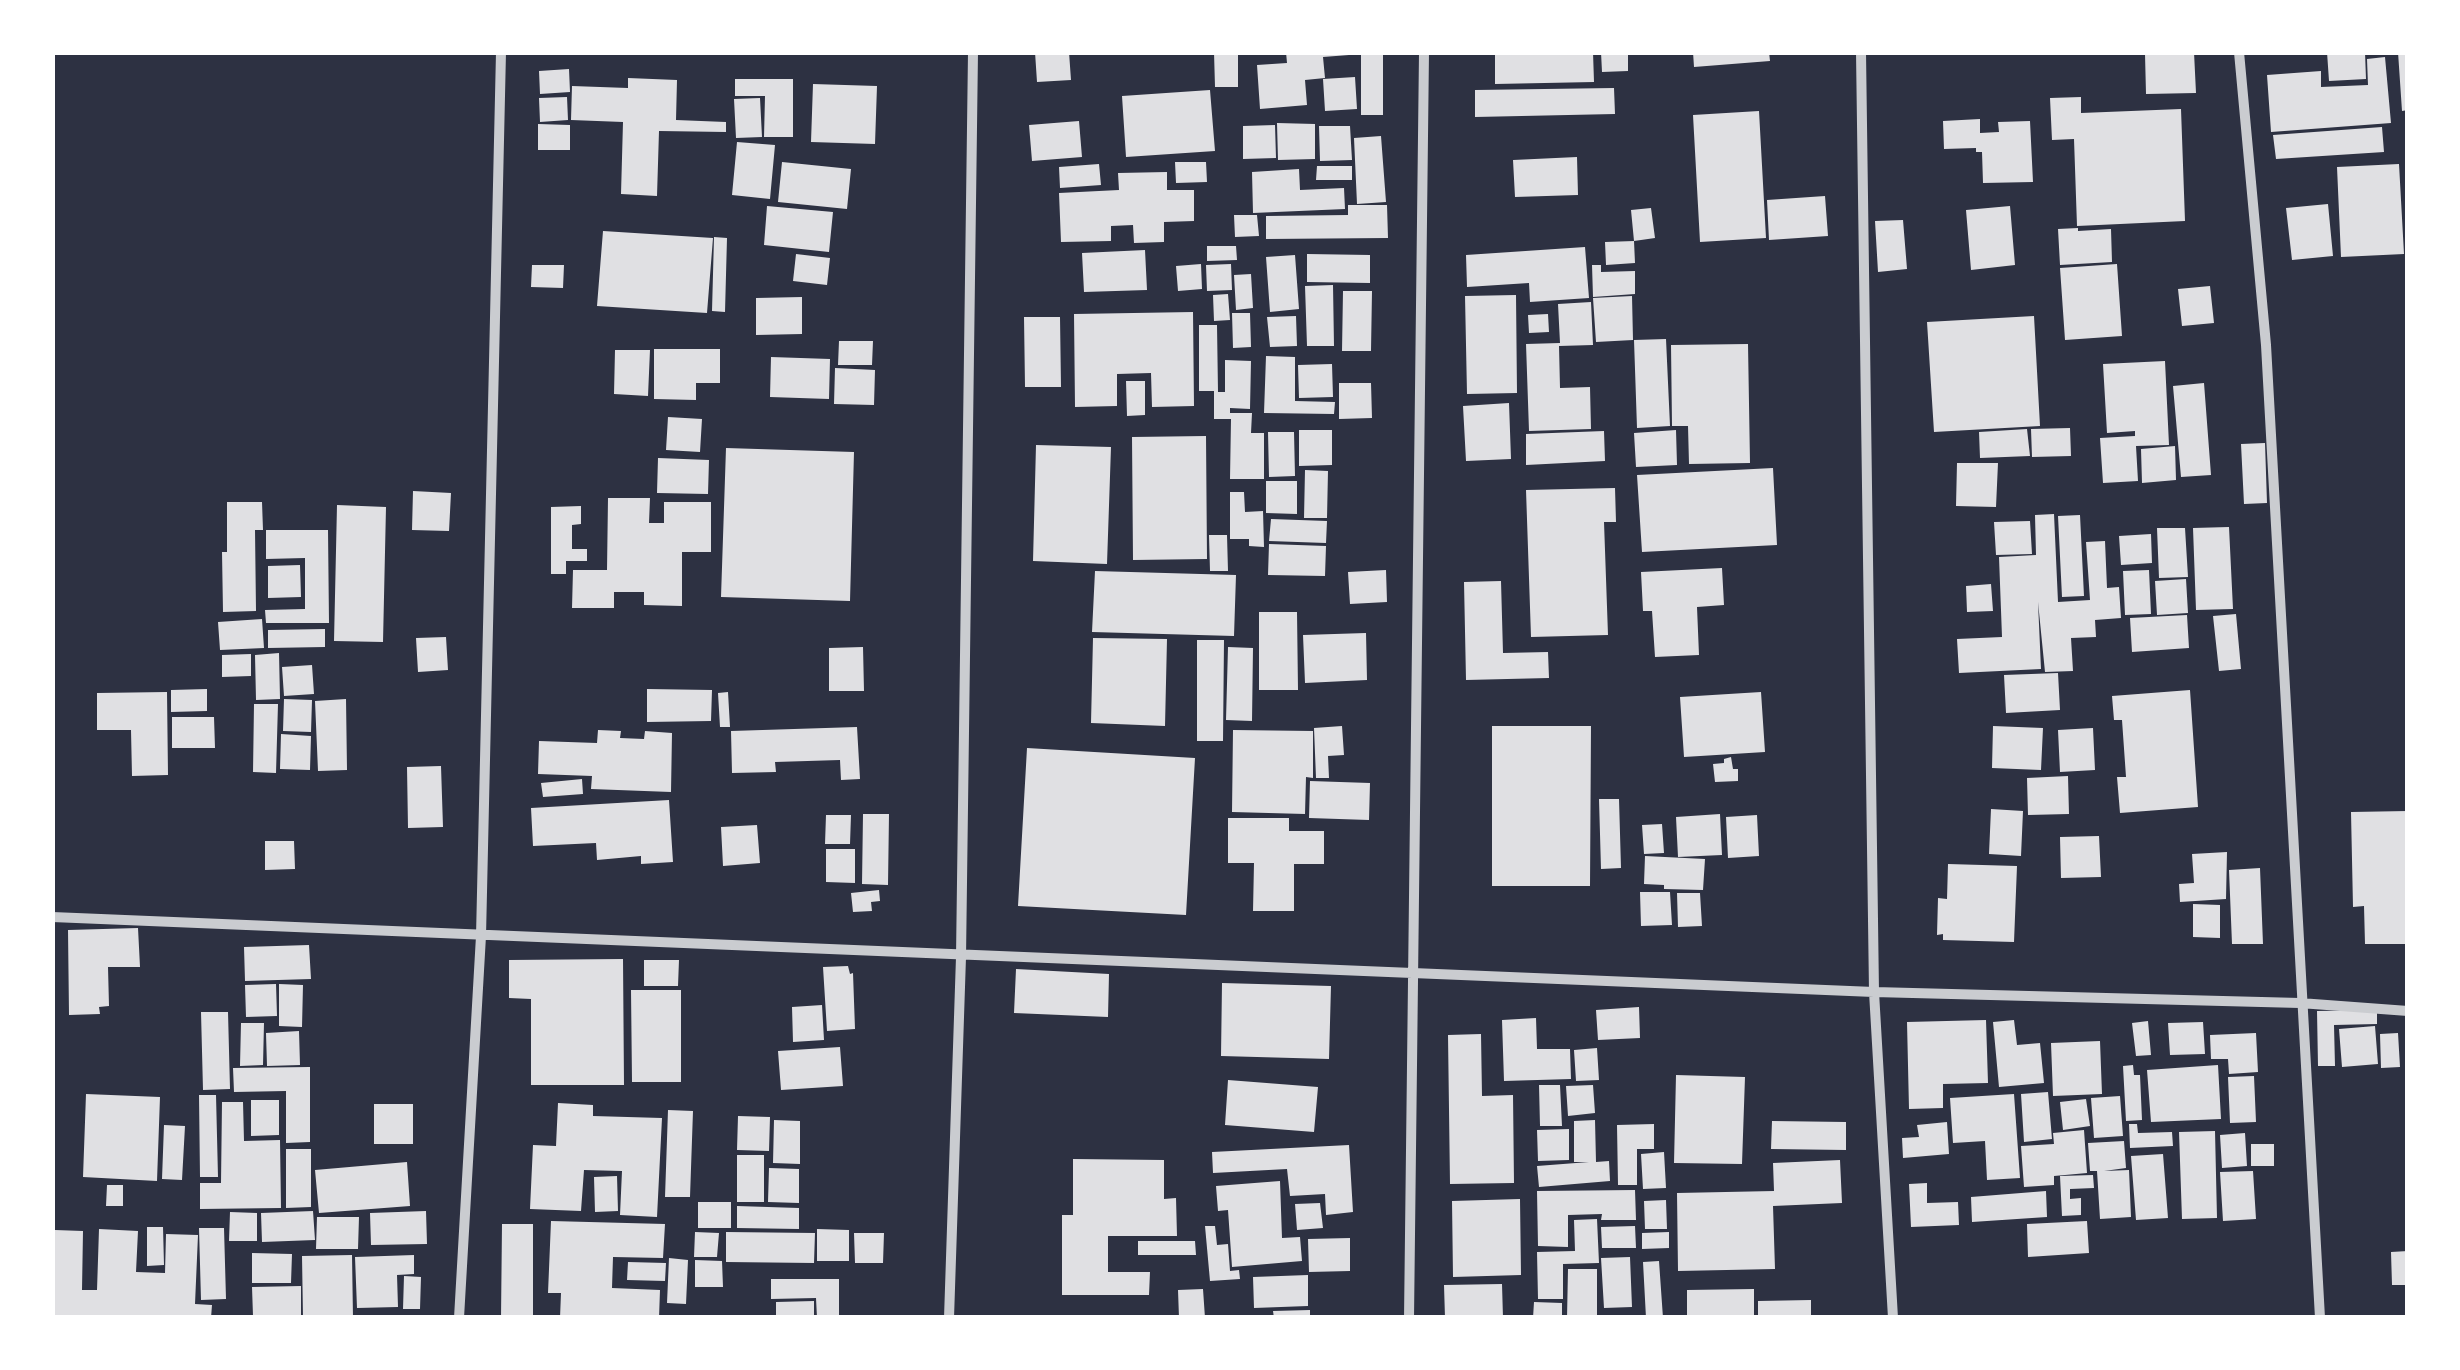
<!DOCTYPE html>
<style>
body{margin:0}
#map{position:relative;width:2460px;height:1370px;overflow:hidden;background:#2d3142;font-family:"Exo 2",sans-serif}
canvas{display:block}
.frame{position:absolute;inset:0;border:55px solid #fff;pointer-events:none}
</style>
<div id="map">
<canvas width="2460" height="1370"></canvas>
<div class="frame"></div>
</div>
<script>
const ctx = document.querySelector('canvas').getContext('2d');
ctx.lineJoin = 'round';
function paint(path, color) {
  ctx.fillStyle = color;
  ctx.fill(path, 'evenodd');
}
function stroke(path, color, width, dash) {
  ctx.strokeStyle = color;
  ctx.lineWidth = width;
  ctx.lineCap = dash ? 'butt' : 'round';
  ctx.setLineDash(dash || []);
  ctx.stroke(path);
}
paint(new Path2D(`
 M1035,52H1069L1071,80L1037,82Z
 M1214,52H1238V87H1215Z
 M1286,52H1349V55L1323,57L1325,78L1305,80L1307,105L1260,109L1257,65L1287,63Z
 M1361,52H1383V115H1361Z
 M1495,52H1593L1594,82L1495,84Z
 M1601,52H1628V71L1602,72Z
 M1693,52H1769L1770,61L1694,67Z
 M2194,52L2196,93L2146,94L2145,54Z
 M2327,52H2365L2366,79L2329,81Z
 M2398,52H2408V110L2402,111Z
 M2385,57L2391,123L2271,132L2267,75L2321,71V87L2368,85L2367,59Z
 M569,69L570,92L540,94L539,71Z
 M1355,77L1357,109L1325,111L1323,79Z
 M628,78L677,80L676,120L726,122V132L659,131L657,196L621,194L623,122L571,120L572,86L628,88Z
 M735,79H793V137H764L765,96H735Z
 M813,84L877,86L875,144L811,142Z
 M1614,88L1615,114L1475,117V90Z
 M1210,90L1215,151L1126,157L1122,96Z
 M567,97L568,120L540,122L539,98Z
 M2081,97V113L2181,109L2185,221L2077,226L2074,139L2052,140L2050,98Z
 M760,98L762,137L736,138L734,99Z
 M1759,111L1766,238L1700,242L1693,115Z
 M1980,119V133L1999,132L1998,122L2030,121L2033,182L1983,183L1982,152H1976V148L1944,149L1943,121Z
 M1079,121L1082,157L1032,161L1029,125Z
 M1277,123L1315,124V159L1278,160Z
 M538,124L570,125V150H538Z
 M1275,125L1276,158L1243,159V126Z
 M1319,126H1350L1352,160L1320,161Z
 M2382,127L2384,152L2276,159L2273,135Z
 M1381,136L1386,202L1357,204L1354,138Z
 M737,142L775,145L770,199L732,195Z
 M1577,157L1578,195L1515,197L1513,160Z
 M782,162L851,169L847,209L778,202Z
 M1175,162H1206L1207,182L1176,183Z
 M1099,164L1101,185L1060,188L1059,167Z
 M2399,164L2404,254L2341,257L2337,167Z
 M1317,166H1352V180H1316Z
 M1299,169L1300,190L1344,188L1345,209L1253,213L1252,172Z
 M1167,172V190H1194V221L1164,222V242L1134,243L1133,225L1111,226V241L1061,242L1059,193L1119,190L1118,173Z
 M1825,196L1828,236L1769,240L1767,200Z
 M2328,204L2333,256L2292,260L2286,208Z
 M1348,205H1387L1388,238L1266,239V216L1348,215Z
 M767,206L833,212L829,252L764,245Z
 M2010,206L2015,265L1971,270L1966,210Z
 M1651,208L1655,238L1634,241L1631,210Z
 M1234,215H1257L1259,236L1235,237Z
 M1903,220L1907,269L1878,272L1875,221Z
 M2078,228V231L2111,229L2112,262L2060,265L2058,229Z
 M603,231L713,238L707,313L597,306Z
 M714,237L727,238L725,312L712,311Z
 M1634,241L1635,263L1606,265L1605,242Z
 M1207,246H1236L1237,260L1207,261Z
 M1585,247L1589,298L1530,302L1529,283L1467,287L1466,255Z
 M1145,250L1147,290L1084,292L1082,253Z
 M796,254L830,258L827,285L793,281Z
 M1307,254L1370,255V283L1307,282Z
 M1295,255L1299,309L1270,312L1266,257Z
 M1201,264L1202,289L1178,291L1176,266Z
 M1231,264L1232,290L1207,291L1206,265Z
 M2117,264L2122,336L2065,340L2060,268Z
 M532,265H564L563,288L531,287Z
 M1592,265H1601V272L1635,271V294L1593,297Z
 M1251,274L1253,308L1236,310L1234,275Z
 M1333,285L1334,346H1307L1305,286Z
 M2210,286L2214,323L2182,326L2178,289Z
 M1343,291H1372L1371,351H1342Z
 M1228,294L1230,320L1214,321L1213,295Z
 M1516,295L1517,393L1467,394L1465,296Z
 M1632,296L1633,340L1596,342L1593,298Z
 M802,297V334L756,335V298Z
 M1591,302L1593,345L1559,346L1560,388L1590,387L1591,429L1529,431L1526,344L1560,343L1558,304Z
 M1193,312L1194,406L1152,407L1151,373L1117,374V406L1075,407L1074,314Z
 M1232,313H1250L1251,347L1233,348Z
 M1548,314L1549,332L1529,333L1528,315Z
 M1296,316L1297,346L1270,347L1267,317Z
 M2034,316L2040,426L1934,432L1927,322Z
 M1024,317H1060L1061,387H1025Z
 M1199,325H1217L1218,392H1225V360L1251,361L1250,409L1230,408V413H1252L1251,433H1264V479H1230L1231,419H1214V391H1199Z
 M1666,339L1670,426L1637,428L1634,340Z
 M839,341H873L872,365H838Z
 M1748,344L1750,463L1689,464L1688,426H1672L1671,345Z
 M654,349H720V383H696V400L654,399Z
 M615,350H650L648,396L614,394Z
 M1266,356L1295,357V401L1335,402L1334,414L1264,413Z
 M771,357L830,359L829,399L770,397Z
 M2165,361L2169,445L2136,446L2138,481L2103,483L2100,438L2135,436V431L2107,433L2103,364Z
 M1332,364L1333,397L1299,398L1298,365Z
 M835,368L875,370L874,405L834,404Z
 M1126,381H1145V415L1127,416Z
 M1339,383H1371L1372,418L1339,419Z
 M2204,383L2211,475L2181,477L2173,386Z
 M1509,403L1511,459L1466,461L1463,406Z
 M668,417L702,419L700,452L666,450Z
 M2070,428L2071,456L2032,457L2031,429Z
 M2027,429L2030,456L1980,458L1979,432Z
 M1299,430H1332V465L1299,466Z
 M1676,430L1677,465L1636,467L1634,433Z
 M1604,431L1605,461L1526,465V434Z
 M1268,432H1294L1295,476L1269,477Z
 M1206,436L1207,559L1133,560L1132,437Z
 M2265,443L2267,503L2244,504L2241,444Z
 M1036,445L1111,447L1107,564L1033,561Z
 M2175,446L2176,480L2142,483L2141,449Z
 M726,448L854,452L850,601L721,597Z
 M658,458L709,460L708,494L657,493Z
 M1957,463H1998L1996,507L1956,506Z
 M1773,468L1777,545L1642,552L1637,475Z
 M1305,470L1328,471L1327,518H1304Z
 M1266,481H1297V514L1266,513Z
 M1615,488L1616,522H1604L1608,635L1531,637L1526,490Z
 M413,491L451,493L449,531L412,530Z
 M1230,492H1244L1245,512L1263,511L1264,547L1249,546V539H1230Z
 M608,498H650L649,523H664V502H711V552H682V606L644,605V592H614V608H572L573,570H607Z
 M227,502H262L263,530H255L256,611L223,612L222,552H227Z
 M337,505L386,507L383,642L334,641Z
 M581,506V524L572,525V549H587V561H566V574H551V507Z
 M2054,514L2058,602L2090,600L2086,542L2105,541L2107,588L2119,587L2121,618L2095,620L2096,637L2071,638L2073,671L2045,672L2038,602L2041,669L1959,673L1957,639L2002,637L1999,557L2036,555L2035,515Z
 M2080,515L2084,596L2062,597L2058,516Z
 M1271,519L1327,521L1326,543L1269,541Z
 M2030,521L2032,554L1996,555L1994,522Z
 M2229,527L2233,609L2196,610L2193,528Z
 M2157,528H2185L2188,577L2159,578Z
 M266,530H328L329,623H266L265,610L305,609V558L266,559Z
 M2151,534L2152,563L2121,565L2119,536Z
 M1209,535H1227L1228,571H1210Z
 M1269,544L1326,546L1325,576L1268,575Z
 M300,565L301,597L268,598V566Z
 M1722,568L1724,605L1697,607L1699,655L1655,657L1652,611H1643L1641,572Z
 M1386,570L1387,602L1350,604L1348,572Z
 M2149,570L2151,614L2125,615L2123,571Z
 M1095,571L1236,575L1234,636L1092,632Z
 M2186,579L2188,613L2157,615L2155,581Z
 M1501,581L1503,653L1548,652L1549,678L1466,680L1464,582Z
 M1991,584L1993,611L1967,612L1966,586Z
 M1259,612H1297L1298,690H1259Z
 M2236,614L2241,669L2219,671L2213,616Z
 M2187,615L2189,648L2132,652L2130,618Z
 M262,619L264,648L220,650L218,622Z
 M325,629V647L268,648V630Z
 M1366,633L1367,680L1305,683L1303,635Z
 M446,637L448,670L418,672L416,638Z
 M1093,638L1167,639L1165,726L1091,723Z
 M1197,640H1224L1223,741H1197Z
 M863,647L864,691H829V648Z
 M1228,647L1253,648L1252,721L1226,720Z
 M279,653L280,699L256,700L255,655Z
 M251,654V676L222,677V655Z
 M312,665L314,694L284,696L282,667Z
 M2058,673L2060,710L2006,713L2004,675Z
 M207,689V711L171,712V690Z
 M647,689L712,690L711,721L647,722Z
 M2190,690L2198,807L2120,813L2117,777H2126L2122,720H2114L2112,696Z
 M167,692L168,775L132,776L131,730H97V693Z
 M728,692L730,727H720L718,693Z
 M1761,692L1765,752L1684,757L1680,697Z
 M284,699L312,700L311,732L283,731Z
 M346,699L347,770L318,771L315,701Z
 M254,704H278L276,773L253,772Z
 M172,717H214L215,748H172Z
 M1342,726L1344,755L1328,756L1329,778H1316L1314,728Z
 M1492,726H1591L1590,886H1492Z
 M1993,726L2043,728L2041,770L1992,768Z
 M857,727L860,779L841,780L840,760L775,762L776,772L732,773L731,731Z
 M2093,728L2095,770L2060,772L2058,730Z
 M598,730L621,731L620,738L644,739L645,731L672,733L671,792L591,789L592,776L538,774L539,741L597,743Z
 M1233,730L1313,731V778L1306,777L1305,814L1232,812Z
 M281,734L311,736L310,770L280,769Z
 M1027,748L1195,758L1186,915L1018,906Z
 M1731,757L1733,769H1738V781L1715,782L1713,764L1724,763V759Z
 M441,766L443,827L408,828L407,767Z
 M2068,776L2069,814L2028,815L2027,778Z
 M582,779L583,794L543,797L541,783Z
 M1310,781L1370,783L1369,820L1309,818Z
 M1599,799H1619L1621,868L1601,869Z
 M669,800L673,862L641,864V856L597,860L596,843L533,846L531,808Z
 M1991,809L2023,811L2021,856L1989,854Z
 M2408,811V944H2365L2364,906L2353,907L2351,812Z
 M863,814H889L888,885L862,884Z
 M1720,814L1722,855L1678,857L1676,817Z
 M826,815H851L850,844H825Z
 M1757,815L1759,856L1728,858L1726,817Z
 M1228,818H1289V831H1324V864H1294V911H1253L1254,863H1228Z
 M1662,824L1664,853L1644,854L1642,825Z
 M757,825L760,863L723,866L721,827Z
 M2099,836L2101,877L2061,878L2060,837Z
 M265,841H294L295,869L265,870Z
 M826,849H855V883L826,882Z
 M2227,852L2226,899L2180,902L2179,884L2194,883L2192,854Z
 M1645,856L1705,859L1703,890L1664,889V885L1644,884Z
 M1948,864L2017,866L2014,942L1943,940V934L1937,935L1938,898L1947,899Z
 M2260,868L2263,944H2232L2229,870Z
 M879,890L880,901L871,902L872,911L853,912L851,893Z
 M1640,892H1670L1672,925L1641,926Z
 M1677,893H1700L1702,926L1678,927Z
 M2193,904L2220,905V938L2193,937Z
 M138,928L140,967H108L109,1006L99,1007L100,1014L69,1015L68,930Z
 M309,945L311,979L245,981L244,947Z
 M623,959L624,1085H531V999L509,998V960Z
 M644,960H679L678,986H644Z
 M848,966L850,974L853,973L855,1029L827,1031L823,967Z
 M1016,969L1109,974L1108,1017L1014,1013Z
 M1222,983L1331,986L1329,1059L1221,1056Z
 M276,984L277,1016L246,1017L245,985Z
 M279,984L303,985L302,1027L279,1026Z
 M631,990H681V1082H632Z
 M822,1005L824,1040L793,1042L792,1007Z
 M1639,1007L1640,1038L1598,1040L1596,1010Z
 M2377,1010V1024L2334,1025L2335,1066H2318L2317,1011Z
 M201,1012H228L230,1089L203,1090Z
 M1536,1018L1537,1049H1570L1571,1079L1504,1081L1502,1020Z
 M1986,1020L1988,1083L1943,1084V1108L1909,1109L1907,1022Z
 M2014,1020L2017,1045L2040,1043L2044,1083L1999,1087L1993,1022Z
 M2148,1021L2151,1055L2136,1056L2132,1023Z
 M2203,1022L2205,1054L2170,1055L2168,1023Z
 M241,1023H264L263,1065L240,1066Z
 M2375,1026L2378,1064L2342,1067L2339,1029Z
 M299,1031L300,1065L267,1066L266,1033Z
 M2256,1033L2258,1072L2229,1074L2228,1059H2211L2210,1035Z
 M2398,1033L2400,1067L2381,1068L2380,1034Z
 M1481,1034L1482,1096L1513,1095L1514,1183L1450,1184L1448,1035Z
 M2100,1041L2102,1094L2053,1096L2051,1043Z
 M840,1047L843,1086L781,1090L778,1051Z
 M1597,1048L1599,1080L1576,1081L1574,1050Z
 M2133,1065L2134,1075H2140L2142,1120L2126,1121L2123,1066Z
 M2218,1065L2221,1119L2151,1122L2147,1070Z
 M310,1067V1142L286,1143V1091L234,1092L233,1068Z
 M1676,1075L1745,1077L1742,1164L1674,1163Z
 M2254,1076L2256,1122L2230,1123L2228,1077Z
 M1228,1080L1318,1087L1314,1132L1225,1125Z
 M1539,1085H1560L1562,1126H1540Z
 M1593,1085L1595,1113L1568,1116L1566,1086Z
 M2048,1092L2052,1139L2024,1142L2021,1094Z
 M86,1094L160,1097L157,1181L83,1177Z
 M2014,1094L2020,1178L1987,1180L1985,1141L1953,1143L1950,1098Z
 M199,1095H216L218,1177H200Z
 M2120,1096L2123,1136L2094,1138L2091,1098Z
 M2086,1099L2090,1126L2063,1130L2060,1102Z
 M251,1100H279V1135L251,1136Z
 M222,1102H243L244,1141L280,1140L281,1208L200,1209V1183H221Z
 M558,1103L593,1105V1116L662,1118L657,1217L620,1215L622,1171L584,1170L581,1211L530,1209L533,1145L556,1146Z
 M374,1104H413V1144H374Z
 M668,1110L693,1111L690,1197H665Z
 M738,1116L770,1117L769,1151L737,1150Z
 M774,1120L800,1121V1164L773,1163Z
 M1595,1120L1596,1162L1609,1161L1610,1181L1539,1187L1537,1166L1589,1162H1574V1121Z
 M1772,1121L1846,1122V1150L1771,1149Z
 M1947,1122L1949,1154L1903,1158L1902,1138L1919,1137L1917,1125Z
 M1654,1124V1149H1637V1185H1618L1617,1125Z
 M2129,1124H2137L2138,1133L2172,1132L2173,1146L2130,1148Z
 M164,1125L185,1126L182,1180L162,1179Z
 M1569,1129V1160L1538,1161L1537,1130Z
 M2084,1130L2087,1173L2054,1176V1185L2024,1187L2021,1146L2054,1144L2053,1133Z
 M2215,1131L2217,1218L2182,1219L2179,1132Z
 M2245,1133L2247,1166L2222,1168L2220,1135Z
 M2124,1141L2126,1168L2104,1171L2129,1170L2131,1217L2100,1219L2097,1171H2090L2088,1143Z
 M2251,1144H2274V1166H2251Z
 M1349,1145L1353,1212L1326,1215L1325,1194L1290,1196L1287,1169L1213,1173L1212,1152Z
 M286,1149H311V1207L286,1208Z
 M1664,1152L1666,1188L1643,1189L1641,1154Z
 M2163,1154L2168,1218L2136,1220L2131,1156Z
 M737,1155H764V1202H737Z
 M1073,1159L1164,1160V1199L1176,1198L1177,1236H1108V1272H1150L1149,1295H1062V1215H1073Z
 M1840,1160L1842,1203L1773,1206L1775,1269L1678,1271L1677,1193L1774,1191L1773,1163Z
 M407,1162L410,1206L319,1213L315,1170Z
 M769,1168L799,1169V1203L768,1202Z
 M2253,1171L2256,1219L2223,1221L2220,1172Z
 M2093,1175L2094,1188L2070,1189V1199L2081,1198V1215L2062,1216L2060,1176Z
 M617,1176L618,1211L595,1212L594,1177Z
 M1280,1181L1282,1238L1300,1237L1302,1261L1232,1267L1228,1210L1218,1211L1216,1186Z
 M1927,1183V1203L1958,1202L1959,1225L1911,1227L1909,1184Z
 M107,1185H123V1206H106Z
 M1635,1190L1636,1220H1601L1602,1214L1568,1215V1247L1538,1246L1537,1191Z
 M2046,1191L2047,1217L1972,1222L1971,1197Z
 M1520,1199L1521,1275L1453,1277L1452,1201Z
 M1666,1200L1667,1229H1645L1644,1201Z
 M698,1202H731V1228H698Z
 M1320,1203L1323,1228L1297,1230L1295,1204Z
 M737,1206L799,1208V1229L737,1228Z
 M313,1211L315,1240L262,1242L261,1213Z
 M426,1211L427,1244L371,1245L370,1213Z
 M230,1212L257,1213V1241H229Z
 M317,1217H359L358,1249H316Z
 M1597,1219L1599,1263L1563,1264V1299H1538L1537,1252L1575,1251L1574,1220Z
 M551,1221L665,1224L663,1258L613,1257L612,1288L660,1290L659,1318H560L561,1293H548Z
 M2087,1221L2089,1253L2028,1257L2027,1224Z
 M502,1224H533V1318H501Z
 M1205,1226H1215L1217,1245L1228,1244L1230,1271L1239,1270L1240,1279L1210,1281Z
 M1635,1226L1636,1248H1602L1601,1227Z
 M147,1227H163L164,1265L147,1266Z
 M199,1228H224L226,1299L201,1300Z
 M99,1229L138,1231L136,1272L165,1273L166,1234L198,1235L195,1304L212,1305L211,1318H52L55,1230L83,1231L82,1290H97Z
 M817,1229L849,1230V1261H817Z
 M695,1232L719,1233L717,1257H694Z
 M726,1232L815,1233L814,1263L726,1262Z
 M1669,1232V1248L1642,1249V1233Z
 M854,1233H884L883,1263H855Z
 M1350,1238V1271L1309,1272L1308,1239Z
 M1138,1241H1195L1196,1255H1138Z
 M2408,1251V1285H2392L2391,1252Z
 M252,1253L292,1254L291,1283H252Z
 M352,1255L353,1318H303L302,1256Z
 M414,1255V1274L397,1275L398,1307L357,1308L355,1257Z
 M1630,1257L1632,1307L1604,1308L1601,1258Z
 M669,1258L688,1260L686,1304L667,1303Z
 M695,1260L722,1261L723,1287H695Z
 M1659,1261L1663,1318H1646L1643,1262Z
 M628,1262L666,1263L665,1281L627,1280Z
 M1568,1269H1597V1318H1567Z
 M1308,1275V1306L1254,1308L1253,1277Z
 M404,1276L421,1277L420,1309H403Z
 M771,1279H839V1318H817L816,1298L771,1299Z
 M1502,1284L1503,1318H1445L1444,1285Z
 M301,1286V1315L253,1316L252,1287Z
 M1203,1289L1205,1318H1179L1178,1290Z
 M1754,1289V1318H1687V1290Z
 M1811,1300V1318H1758V1301Z
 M814,1301V1318H776V1302Z
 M1534,1302L1562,1303V1318H1533Z
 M1310,1310V1318H1274L1273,1311Z`), '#e0e0e3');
stroke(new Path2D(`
 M1861,52L1874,992L1893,1318
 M2239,52L2266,345L2320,1318
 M52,917L1874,992L2300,1003L2408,1011
 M459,1318L481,936L501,52
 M949,1318L961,957L973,52
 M1409,1318L1424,52`), '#caccd0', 10);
</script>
